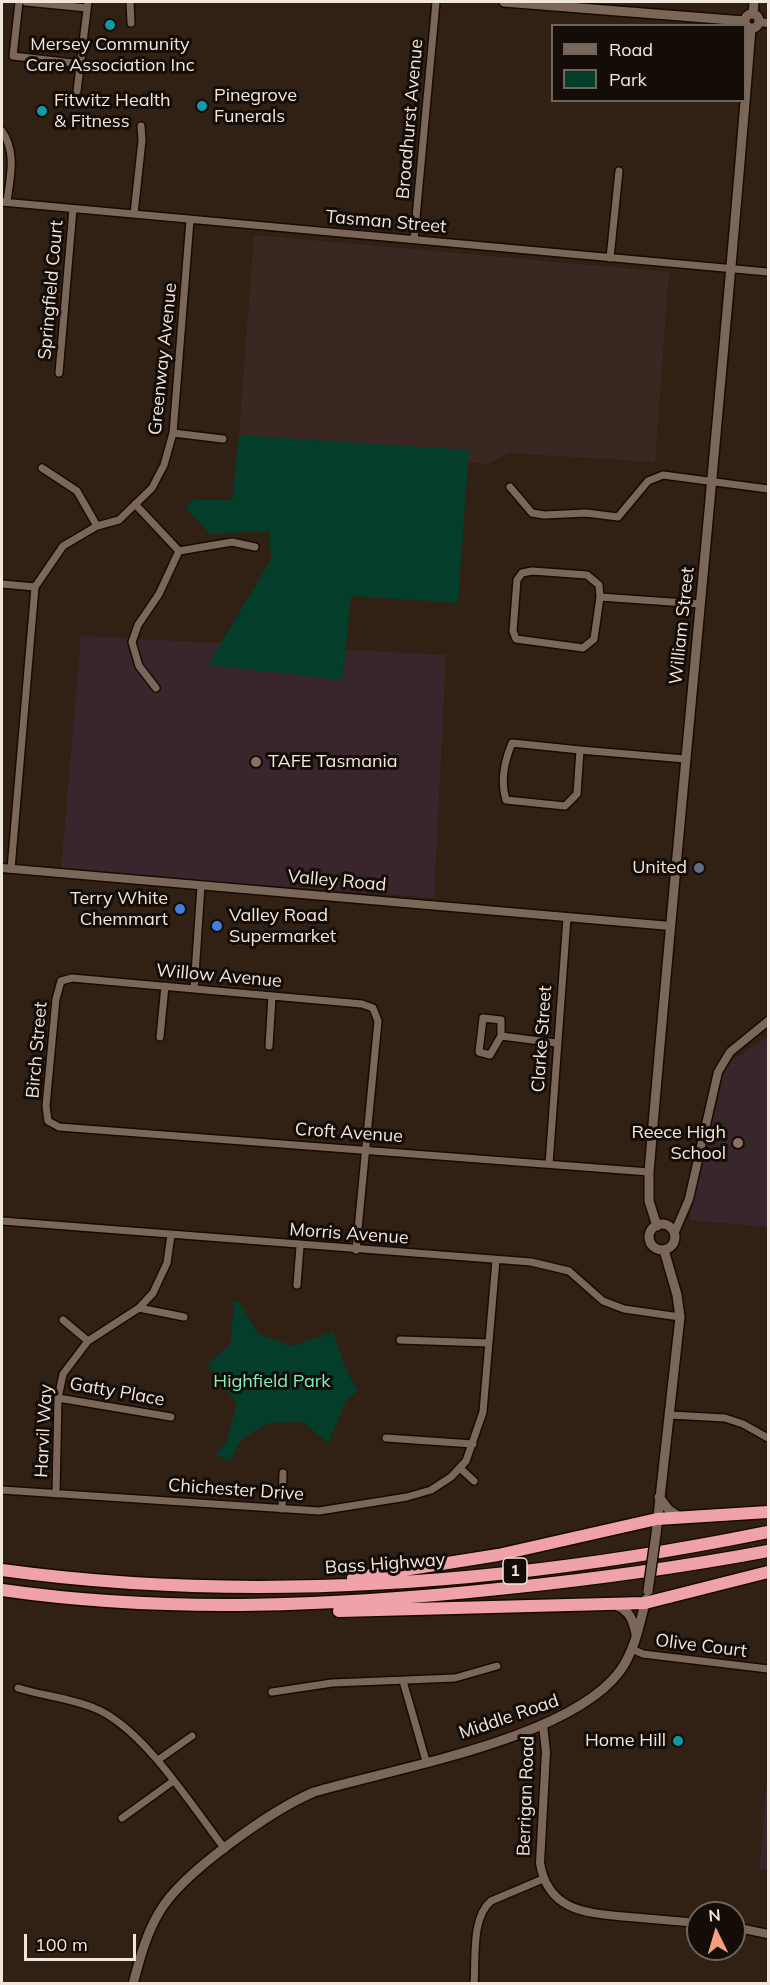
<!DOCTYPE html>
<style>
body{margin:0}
#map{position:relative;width:770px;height:1985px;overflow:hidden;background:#312114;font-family:Mulish,sans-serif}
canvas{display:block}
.frame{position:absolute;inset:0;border:3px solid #f2e7df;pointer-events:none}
.legend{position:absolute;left:551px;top:24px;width:195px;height:78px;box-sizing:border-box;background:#140c07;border:2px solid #6d645d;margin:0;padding:8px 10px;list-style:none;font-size:18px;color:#f2e7df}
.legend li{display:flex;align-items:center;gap:12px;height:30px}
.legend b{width:30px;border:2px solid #6d645d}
.north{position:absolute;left:686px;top:1901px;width:60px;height:60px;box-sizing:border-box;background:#140c07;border:2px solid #6d645d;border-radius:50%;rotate:355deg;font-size:16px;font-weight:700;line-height:24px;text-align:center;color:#f2e7df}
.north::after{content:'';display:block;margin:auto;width:21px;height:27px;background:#f2a17e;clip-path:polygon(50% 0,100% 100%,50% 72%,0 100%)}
.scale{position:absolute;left:24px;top:1934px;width:112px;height:27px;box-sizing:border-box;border:3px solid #f2e7df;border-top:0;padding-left:8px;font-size:18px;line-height:21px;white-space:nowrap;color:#f2e7df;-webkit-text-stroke:4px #140c07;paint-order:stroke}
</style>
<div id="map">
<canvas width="770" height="1985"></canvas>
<div class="frame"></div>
<ul class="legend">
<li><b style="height:8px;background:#7a6759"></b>Road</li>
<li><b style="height:16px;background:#043d29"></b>Park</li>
</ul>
<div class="north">N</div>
<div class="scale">100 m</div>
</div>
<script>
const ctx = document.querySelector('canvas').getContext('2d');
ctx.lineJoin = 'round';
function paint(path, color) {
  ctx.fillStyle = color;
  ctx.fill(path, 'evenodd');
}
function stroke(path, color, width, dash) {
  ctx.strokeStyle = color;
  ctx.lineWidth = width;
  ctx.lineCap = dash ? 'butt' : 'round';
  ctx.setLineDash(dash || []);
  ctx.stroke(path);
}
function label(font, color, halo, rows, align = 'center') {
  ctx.font = font + ' Mulish,sans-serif';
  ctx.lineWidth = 6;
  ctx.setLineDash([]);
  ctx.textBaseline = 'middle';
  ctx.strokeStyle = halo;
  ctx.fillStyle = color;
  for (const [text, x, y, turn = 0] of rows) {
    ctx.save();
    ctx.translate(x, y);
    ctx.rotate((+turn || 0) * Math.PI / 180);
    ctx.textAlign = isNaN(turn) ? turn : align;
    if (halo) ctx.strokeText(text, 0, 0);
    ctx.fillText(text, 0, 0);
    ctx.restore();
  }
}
paint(new Path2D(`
 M254,235L669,272L655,462L509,453L488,464L363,453L239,435Z`), '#3a2721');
paint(new Path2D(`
 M81,636L446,655L434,898L61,870Z
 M768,1036V1227L689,1220L726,1065Z
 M766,1789H768V1870L760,1869Z`), '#39262c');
paint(new Path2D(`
 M239,435L469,450L458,603L351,596L343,680L208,665L271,559L269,531L210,534L185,508L193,500H232Z
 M234,1302H239L259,1334L292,1346L333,1332L347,1372L358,1391L347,1399L328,1443L303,1422L269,1423L241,1440L230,1461L216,1455L226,1442L237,1404L207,1364L230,1345Z`), '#043d29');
const minor = new Path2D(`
 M19,2L13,56L81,64
 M26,2L87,8
 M130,2L131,23
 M77,91L88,2
 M2,131C17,153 10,177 7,202
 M2,202L768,272
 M134,214L142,140L141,126
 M414,239L436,2
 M610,258L619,171
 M59,373L73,209
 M173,433L223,439
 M42,468L77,491L97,526
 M510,487L532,513L544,515L586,513L618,517L648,481L663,475L768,489
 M135,504L179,551L159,594L138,625L132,642L139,666L156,688
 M179,551L232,542L255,547
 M2,584L35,587
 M600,597L599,585L587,575L532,571L522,573L517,580L513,631L516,639L583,648L594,639L600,597L700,604
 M512,743L580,750L577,794L565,806L506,800C500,781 504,762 512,743Z
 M580,750L685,759
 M11,869L35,587L63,546L97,526L119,520L152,488L164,465L173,433L190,220
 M194,989L201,886
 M501,1036V1020L483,1018L479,1052L490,1055L501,1036L556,1043
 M160,1037L165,986
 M269,1046L272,996
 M549,1164L567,918
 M2,1221L531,1262L569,1271L603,1301L624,1309L680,1317
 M356,1250L378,1021L373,1008L362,1004L72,978L61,981L56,999L46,1106L48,1121L59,1127L649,1172
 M297,1285L300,1246
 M139,1308L184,1317
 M63,1320L88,1341
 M400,1340L488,1343
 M58,1398L171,1417
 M670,1415L725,1418L743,1424L768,1438
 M386,1438L473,1444
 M460,1468L474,1481
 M2,1490L319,1511L407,1497L431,1490L451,1477L466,1461L483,1412L496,1260
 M56,1494L58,1398L63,1374L88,1341L139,1308L153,1293L167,1263L171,1235
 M282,1509L283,1473
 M632,1649L643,1654L768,1669
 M403,1681L426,1761
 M18,1688C43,1696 70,1698 94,1708C143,1727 193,1808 225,1849
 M272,1692L332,1683L455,1678L497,1666
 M158,1760L192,1736
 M122,1818L172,1782
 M474,1984C476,1959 471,1918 491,1901L543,1879`);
const tertiary = new Path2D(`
 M759,22L768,23
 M2,868L670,926
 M674,1234L689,1199L718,1072L730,1052L768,1021
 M543,1725L546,1752L540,1863C548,1912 587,1913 629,1917C652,1919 675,1921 698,1923
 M734,1927L768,1934`);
const secondary = new Path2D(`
 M504,2L744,21
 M745 21a7 7 0 1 1 14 0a7 7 0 1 1-14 0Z
 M753,14L754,2
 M649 1237a13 13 0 1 1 26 0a13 13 0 1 1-26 0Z
 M657,1226L649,1201V1172C681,790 721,410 751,28
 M659,1497L669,1510L681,1518
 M656,1534L680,1317L677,1295L664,1250
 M616,1605C630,1611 633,1620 636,1634
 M133,1984C140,1958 146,1934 160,1911C183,1872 272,1810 314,1792C395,1768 570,1739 620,1671C635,1650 640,1623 646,1599`);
const motorway = new Path2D(`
 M2,1570C257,1605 517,1583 768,1532
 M353,1578L498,1555L657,1519L768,1512
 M2,1590C170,1614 339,1606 508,1588C595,1579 682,1567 768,1551
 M339,1611L645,1603L768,1572`);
stroke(minor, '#180a02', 10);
stroke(tertiary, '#180a02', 11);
stroke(secondary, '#180a02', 12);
stroke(motorway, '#180a02', 15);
stroke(minor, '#7a6759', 7);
stroke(tertiary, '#7a6759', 8);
stroke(secondary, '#7a6759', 9);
stroke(motorway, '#f0a2ab', 12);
const secondaryBridge = new Path2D(`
 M648,1591L656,1534`);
stroke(secondaryBridge, '#180a02', 12, []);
stroke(secondaryBridge, '#7a6759', 9);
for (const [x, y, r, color] of [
 [110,25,6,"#0f9aa8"],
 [202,106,6,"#0f9aa8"],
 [42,111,6,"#0f9aa8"],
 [256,762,6,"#8d6e63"],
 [699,868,6,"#5c6f8a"],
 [180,909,6,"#3f7fe0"],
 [217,926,6,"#3f7fe0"],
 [738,1143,6,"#8d6e63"],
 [678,1741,6,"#0f9aa8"]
]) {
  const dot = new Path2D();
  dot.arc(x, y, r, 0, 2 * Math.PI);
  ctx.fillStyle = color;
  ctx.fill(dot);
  stroke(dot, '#140c07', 2);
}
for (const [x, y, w] of [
 [515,1571,24]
]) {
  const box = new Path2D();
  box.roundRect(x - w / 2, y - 13, w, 26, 4.5);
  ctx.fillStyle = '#140c07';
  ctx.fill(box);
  stroke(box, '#f2e7df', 1.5);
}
label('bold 16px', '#f2e7df', null, [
 ["1",515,1571]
]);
label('18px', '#f2e7df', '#140c07', [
 ["Mersey Community",110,45,"center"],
 ["Care Association Inc",110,66,"center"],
 ["Pinegrove",214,96],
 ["Funerals",214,117],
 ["Fitwitz Health",54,101],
 ["& Fitness",54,122],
 ["TAFE Tasmania",268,762],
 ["United",687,868,"right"],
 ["Terry White",168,899,"right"],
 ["Chemmart",168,920,"right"],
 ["Valley Road",229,916],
 ["Supermarket",229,937],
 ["Reece High",726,1133,"right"],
 ["School",726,1154,"right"],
 ["Home Hill",666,1741,"right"]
], 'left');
label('18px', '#f2e7df', '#140c07', [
 ["Broadhurst Avenue",410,119,-85],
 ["Tasman Street",386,222,5],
 ["Springfield Court",51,290,-85],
 ["Greenway Avenue",163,359,-84],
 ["William Street",682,626,-84],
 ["Valley Road",337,881,5],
 ["Willow Avenue",219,976,5],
 ["Clarke Street",542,1039,-86],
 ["Birch Street",37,1050,-85],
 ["Croft Avenue",349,1133,4],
 ["Morris Avenue",349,1234,4],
 ["Gatty Place",117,1392,10],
 ["Harvil Way",44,1431,-87],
 ["Chichester Drive",236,1490,4],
 ["Bass Highway",385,1564,-4],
 ["Olive Court",701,1646,7],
 ["Middle Road",509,1717,-19],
 ["Berrigan Road",526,1796,-88]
]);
label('18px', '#80edbd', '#140c07', [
 ["Highfield Park",272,1382]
]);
</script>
